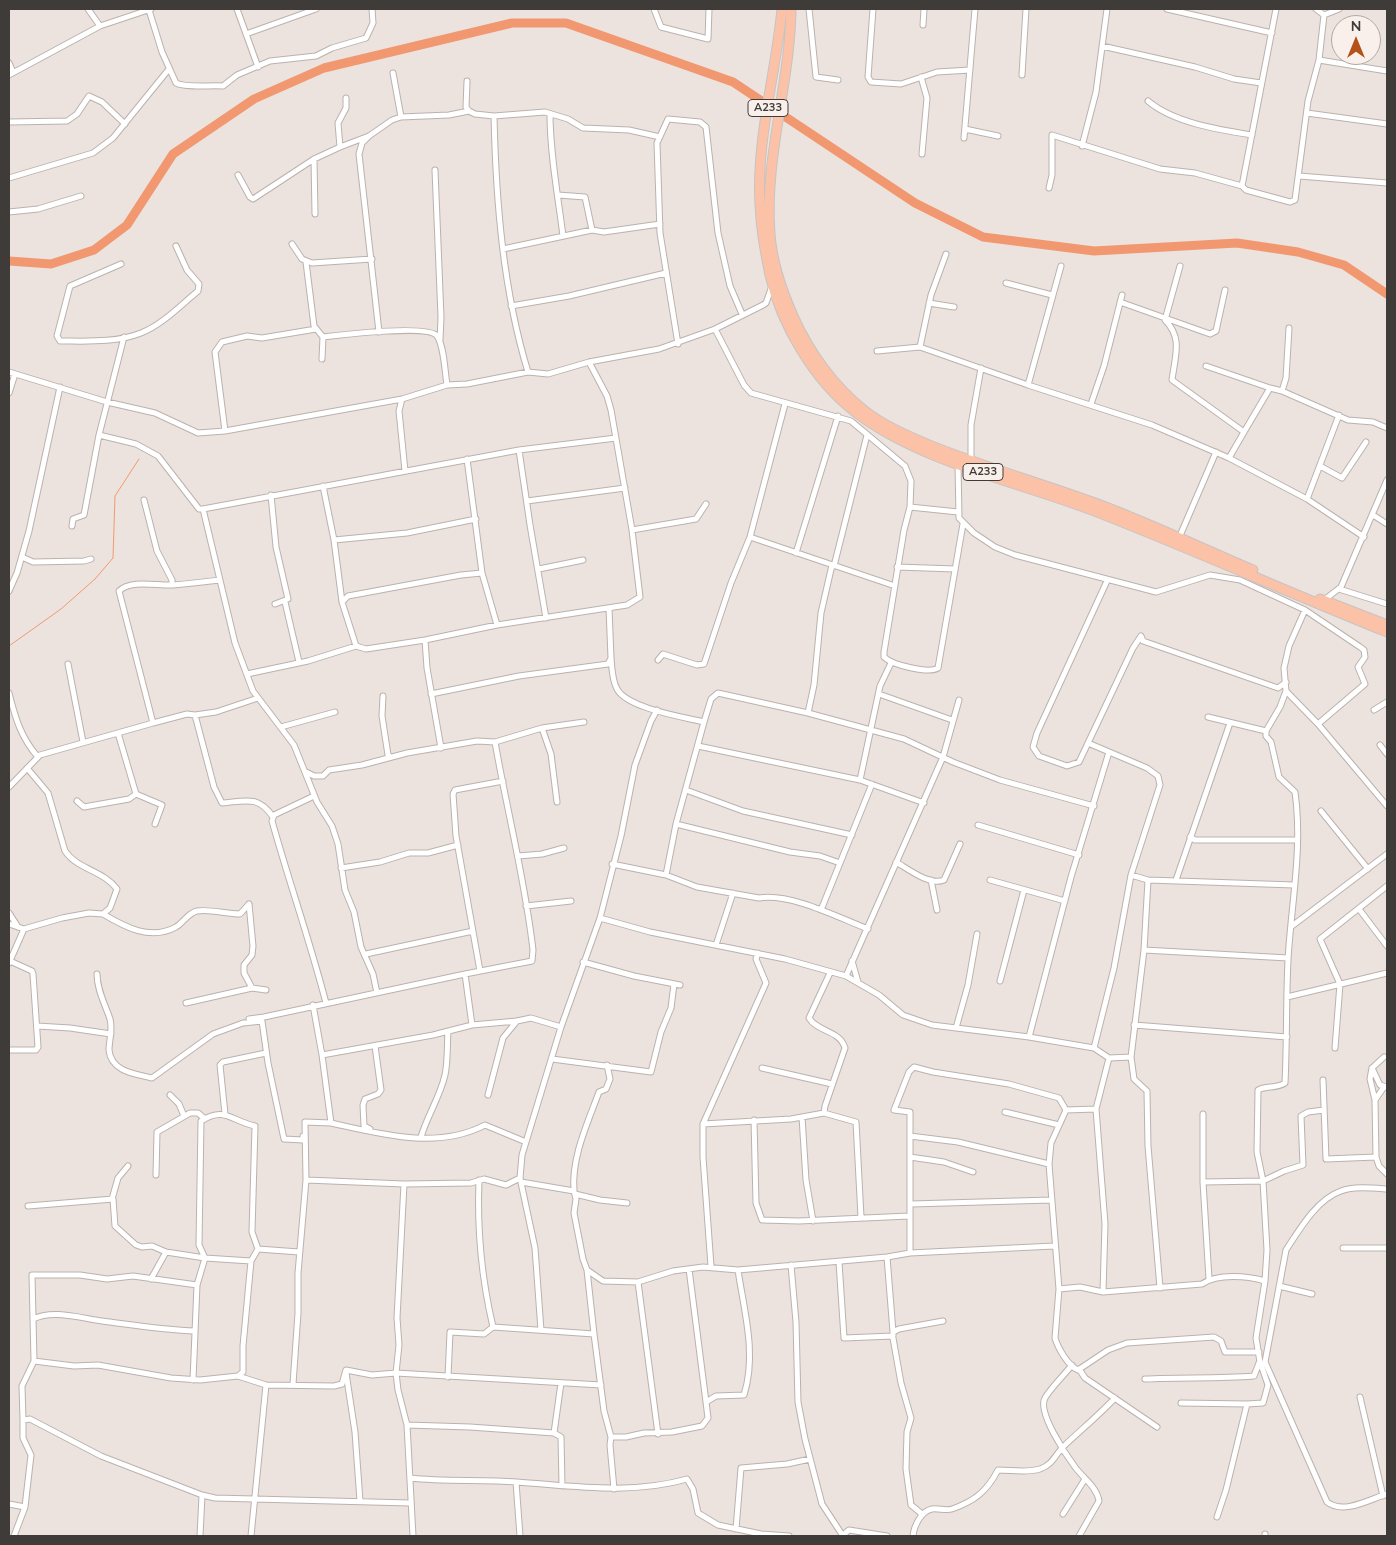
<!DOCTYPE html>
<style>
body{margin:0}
#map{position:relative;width:1396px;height:1545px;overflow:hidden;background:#ece3de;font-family:Mulish,sans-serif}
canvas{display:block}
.frame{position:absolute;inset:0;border:10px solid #3e3b39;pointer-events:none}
.north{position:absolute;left:1331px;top:15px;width:50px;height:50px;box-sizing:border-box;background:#f9f0ec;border:1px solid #aea8a4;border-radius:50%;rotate:0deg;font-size:14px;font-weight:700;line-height:20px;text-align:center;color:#3e3b39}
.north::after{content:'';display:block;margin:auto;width:18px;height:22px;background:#b4511a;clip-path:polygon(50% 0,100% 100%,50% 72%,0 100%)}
</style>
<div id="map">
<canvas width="1396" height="1545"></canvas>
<div class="frame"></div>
<div class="north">N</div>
</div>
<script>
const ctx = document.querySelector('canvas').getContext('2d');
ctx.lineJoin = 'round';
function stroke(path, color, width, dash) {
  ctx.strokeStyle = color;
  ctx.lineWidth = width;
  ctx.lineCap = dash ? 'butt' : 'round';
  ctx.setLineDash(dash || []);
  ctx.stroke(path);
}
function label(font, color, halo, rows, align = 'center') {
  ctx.font = font + ' Mulish,sans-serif';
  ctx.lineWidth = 4;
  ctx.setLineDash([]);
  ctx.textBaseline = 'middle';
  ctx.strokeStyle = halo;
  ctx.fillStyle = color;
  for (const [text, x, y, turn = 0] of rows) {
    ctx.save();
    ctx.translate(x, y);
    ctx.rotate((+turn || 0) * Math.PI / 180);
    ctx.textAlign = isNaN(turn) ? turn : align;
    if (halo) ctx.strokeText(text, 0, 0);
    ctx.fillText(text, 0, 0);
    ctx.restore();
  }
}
stroke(new Path2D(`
 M9,646L61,609L95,579L113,558L115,496L139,459`), '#f19870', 1);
stroke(new Path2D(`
 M9,261L51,264L94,250L127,225L173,154L254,99L324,68L512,23H566L733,82L915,203L983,237L1094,251L1237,243L1298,252L1344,265L1387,294`), '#f19870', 9);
const minor = new Path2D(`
 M88,9L100,26
 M237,9L258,67
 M654,9L661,27L708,39L709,9
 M809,9L816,77L838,80
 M873,9L868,77L871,82L901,84L937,72L970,70
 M1167,9L1272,33
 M1316,9L1324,15
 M149,10L162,52L176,83C185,88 211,85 223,86L237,75L270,61L316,56L332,48L366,38L373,23L372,9
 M1324,15L1339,9
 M923,25L924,9
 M246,34L316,9
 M1102,46L1195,67L1234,79L1261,83
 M1319,60L1387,71
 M9,63L13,72
 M393,73L401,117
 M9,75L100,26L151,9
 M1022,75L1026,9
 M921,77L927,98L922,154
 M467,81L466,107L469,111
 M1148,101C1174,123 1220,130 1252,135
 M1307,113L1387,124
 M550,114C550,154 558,196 563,236
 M9,122L67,121L77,114L89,96L102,102L125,124
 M965,129L998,136
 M369,136L362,143L359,154L379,332
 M964,138L975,9
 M1082,146L1096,92L1107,9
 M340,147L369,136L392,120L401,117L449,115L469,111L475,114L494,116
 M314,159L315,214
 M435,170L441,317L440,340
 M238,175L250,197L253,199L314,159L340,147L338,123L346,108V98
 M1299,176L1387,183
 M9,178L93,153L113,138L169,69
 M1242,186L1276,9
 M1049,188L1052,175V135L1160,169L1195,173L1242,186L1246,190L1290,202L1295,200L1308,101L1319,60L1324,15
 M558,195L585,197L592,230
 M9,212L38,209L81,196
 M292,244L302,259L312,263L372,259
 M503,249L592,230L604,232L660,224
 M306,262L314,326L323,337
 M121,264L70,286L57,336L60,341C86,341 116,343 141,333C162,325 181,305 198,291L199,284L187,270L176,246
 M1180,266L1165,320C1183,338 1175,356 1172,380L1244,432L1229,458
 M1006,283L1052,295
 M1120,302L1210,334L1216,331L1225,290
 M929,303L954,307
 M511,306L569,296L666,273
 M715,329L744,385L751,393L851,421L905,466L911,481L910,507L904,530L884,652V657C892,665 929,674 938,668L963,524
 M678,344L660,233L657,143L668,119L700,122L706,127L718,233L730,286L742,314
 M920,347L931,295L946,254
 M877,351L920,347L1028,385L1152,425L1229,458L1307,499L1364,537
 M322,359L323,337C340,335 429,324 437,336C444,345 445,373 447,385
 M1206,366L1270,388
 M9,372L107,402L155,413L198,433L225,431L402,399L447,385L467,384L528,372L548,374L589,362L659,349L715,329L763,305L766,303L772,286
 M528,372C503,290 496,202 494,116L545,112L568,119L583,128L629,130L660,137
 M1028,385L1061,266
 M1282,391L1286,378L1289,328
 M9,393L15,374
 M402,399L399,411L405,471
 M1091,404L1104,366L1122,295
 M225,431L215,352L222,342L247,336L262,338L316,329
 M1244,432L1270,388L1282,391L1348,420L1373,422L1387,428
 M99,435L136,444L158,456L199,509H203L235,643L253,691L294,745L317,802L332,826L338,844L345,890L354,912L361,947L373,974L377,993
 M519,450L530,525L546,618
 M467,459L482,573L497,625
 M971,461V425L981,368
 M958,465L959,518L974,533L995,547L1015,555L1156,592L1210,575L1240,580L1305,610L1360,647L1364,650L1365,657L1358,667L1365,684L1318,724
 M1320,466L1342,478L1366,442
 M323,486L334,540L342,602L356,646
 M271,495L276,547L288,599L275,604
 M1307,499L1339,415
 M144,500L157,551L172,580V585
 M527,501L625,488
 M910,507L958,512
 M203,509L519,450L616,438
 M1373,515L1387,524
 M72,526L73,519L84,515L99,435L124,337
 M632,530L696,519L706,504
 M750,537L895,586
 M1179,538L1216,452
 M334,540L407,533L476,519
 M796,553L838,416
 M22,557L33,562L84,561L91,559
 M834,566L867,435
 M897,567L955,569
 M539,569L583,560
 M220,580C204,582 189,584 173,585C157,586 131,579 119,591L153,723L187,714L195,715L216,712L258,698
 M1107,581L1037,733L1033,747L1039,756L1067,766L1079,762L1133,648L1141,636L1143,641L1278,688L1286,682
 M1339,589L1387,604
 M9,591L17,573L29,531L60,387
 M1324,600L1341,587L1387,480
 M285,602L299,662
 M342,602L348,596L461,575L482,573
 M1305,610L1289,646L1284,668L1286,691L1318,724L1387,806
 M425,640L427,668L441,748
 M611,658C612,669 612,680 617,689C627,708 683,717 704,722
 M658,660L663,654L697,665L704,664L731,583L750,537L785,404
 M68,664L83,742
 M247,674L308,661L356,646L366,649L425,640L497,625L627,605L640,597L632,530L611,410L607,396L589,362
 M9,693C15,717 21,738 38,757
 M431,694L519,676L608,664L611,658L609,608
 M879,694L952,720
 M383,696L382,716L388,755L391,757
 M1374,710L1387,702
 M808,713L814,685L821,613L832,565
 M195,715L214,787L222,803C246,801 258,795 273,817
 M1208,717L1266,731
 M281,727L335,712
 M542,728L551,754L557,802
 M118,733L136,794L162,805L155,824
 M1088,743L1147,768L1158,776L1160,785L1131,875L1114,968L1094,1048
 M1380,745L1387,754
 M698,746L860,780L924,803
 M306,772L314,776H323L329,770L362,765L407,753L477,741L495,742L542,728L584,722
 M860,780L880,686L891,663
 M9,787L40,755L153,723
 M686,790L743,811L852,835
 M314,796L274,815L272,821C289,882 310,941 326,1003
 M77,801L84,807L129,799L136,794
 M1321,811L1368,869
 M676,824L790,852L820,856L840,863
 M978,825L1079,855
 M1190,837L1195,840H1297
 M518,856L542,854L564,848
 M896,862C908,869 930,886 944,880L960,844
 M612,864L666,875L697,887L759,898C791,893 837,917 868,929
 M341,868L380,862L409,853H428L458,845
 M666,875L676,824L704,722L711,699L718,693L808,713L904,739L953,762L1000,780L1094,806
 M1131,875L1148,880L1294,885
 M931,880L937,910
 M990,880L1065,901
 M1148,880L1144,950L1131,1057L1134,1079L1147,1091L1148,1146L1160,1288
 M1176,880L1230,723
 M249,904L253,946L252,955L244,965V973L252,988
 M526,906L571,901
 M1359,909L1387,946
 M821,910L872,784
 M9,913L18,927
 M103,914C125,927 150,941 176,927C184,922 188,913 197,911C211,909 226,914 240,914L249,904
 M600,918L650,932L785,959L846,976L879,995L903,1015L932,1025L1029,1037L1094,1048L1109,1058L1131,1057
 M9,924L24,929L62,918L89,913L103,914L110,908L117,889C103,870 78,870 65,851L48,793L27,768
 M1292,926L1387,854
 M716,945L733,893
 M1144,950L1288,958
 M366,954L473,931
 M852,961L858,982
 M583,962L634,976L680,985
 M9,963L24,929
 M480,971L456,836L453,794L455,790L503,781
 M97,974C97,990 105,1004 110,1019C113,1030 109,1040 109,1050C111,1072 136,1074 152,1078L213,1034L243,1023L262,1021L268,1063L284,1139L303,1140V1136
 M846,976L943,757L959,700
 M1000,981L1024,890
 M1287,997L1387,973
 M186,1003L252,988L266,990
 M313,1005L322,1055
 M249,1019L264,1017L465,974
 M472,1025L465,974L532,961L533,950C525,879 507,811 495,742
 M1134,1025L1287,1037
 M37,1026L70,1028L111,1034
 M956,1028L968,985L977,934
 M1029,1037L1071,877L1109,752
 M1335,1048L1340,984L1320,939L1387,886
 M9,1050H36L38,1047L33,974L32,971L10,961
 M1384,1057L1372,1068L1370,1079L1375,1100L1376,1157L1379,1166L1387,1174
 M552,1059L651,1072L661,1032L671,1008L674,984
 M762,1068L832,1084
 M1372,1068L1380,1085L1387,1087
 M1323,1080L1326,1159L1376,1157
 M170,1095L179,1104L184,1116
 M488,1095L503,1038L517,1021
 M1375,1100L1384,1087
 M1066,1110L1051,1143L1049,1164L1059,1289L1055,1338C1058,1348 1068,1366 1078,1370L1108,1350L1127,1343L1214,1337L1221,1341L1225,1352H1259
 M1005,1112L1059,1125
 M824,1113L825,1106L845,1048C840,1030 817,1032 809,1018L830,973
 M225,1114L220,1065L223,1062L266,1053
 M1203,1114V1182L1209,1279
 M802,1117L806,1180L813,1221
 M754,1120L756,1203L762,1220L799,1221L909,1216
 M331,1123C381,1134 437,1150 485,1125L526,1142
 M703,1124L791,1119L824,1113L856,1122L861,1217
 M370,1129L364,1126L363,1105L365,1099L378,1094L381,1090L375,1046
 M910,1136V1112L894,1110L909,1072L914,1067L933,1072L1009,1084L1059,1098L1066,1110L1096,1109
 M421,1137C427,1116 440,1097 445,1075C448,1061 447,1045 448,1031
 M910,1157V1136L958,1142L1049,1164
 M156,1175L157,1132L190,1113H198L205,1119
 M520,1178L506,1185L484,1179L471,1183L404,1184L306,1180L305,1122L331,1123L322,1055L433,1035L472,1025L517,1021L531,1018L561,1027
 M479,1180C477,1228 482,1280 493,1327
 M521,1182L574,1191L576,1199L574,1213L583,1259L587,1270L603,1281L638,1282L673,1271L703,1267L738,1270L887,1257L910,1253L1054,1246
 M1203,1182L1263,1181L1284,1171L1303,1165L1301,1116L1308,1112L1324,1110
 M404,1184L397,1318L399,1345L396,1373L398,1390L407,1425L413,1536
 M1387,1189C1373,1188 1354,1186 1341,1191C1317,1199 1299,1230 1286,1250L1265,1362L1327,1502C1344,1515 1370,1499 1387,1494
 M574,1191C571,1158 588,1122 599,1092L606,1089L610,1079L607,1065
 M575,1194L600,1200L627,1203
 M112,1199L118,1178L128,1166
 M911,1204L1051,1200
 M28,1206L113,1199L115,1226L136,1245L142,1247L152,1246L166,1252L205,1258L251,1261
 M1343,1248H1387
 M910,1253V1157L944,1162L973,1172
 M887,1257L893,1332
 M839,1262L844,1338L893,1336V1332L899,1329L943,1321
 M791,1265L796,1322L798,1402L805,1439L822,1504L843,1536
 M711,1266L703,1157V1124L766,983L756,959L758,953
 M689,1269L706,1402
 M587,1270L594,1334
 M151,1279L166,1252
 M638,1282L658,1434
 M1279,1286L1312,1294
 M1059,1289L1080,1287L1103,1292L1202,1284C1218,1273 1248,1276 1265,1281
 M1103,1292L1105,1224L1096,1109L1109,1058
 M33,1319C53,1309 80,1318 102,1321C133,1325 164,1330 195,1331
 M541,1330L535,1248L520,1178L522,1155L561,1027L600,918L621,836L635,765L651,721L657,710
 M893,1338L901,1383L911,1418L907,1432L906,1469L911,1505L922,1514
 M34,1361L74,1366L98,1365L171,1378L200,1380L238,1376L266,1385L334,1386L342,1384L346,1370L372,1375L396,1373L601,1385
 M1072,1365C1065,1374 1049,1390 1045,1398C1037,1412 1066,1455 1075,1467C1083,1478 1097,1487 1099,1501L1079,1536
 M1079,1369L1085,1378L1157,1427
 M346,1373L355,1432L360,1501
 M238,1376L243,1372V1346L251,1261L258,1249
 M448,1377L450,1332L484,1334L493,1327L594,1334L604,1411L611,1437L610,1445L614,1489
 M1145,1379C1182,1377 1217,1379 1254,1376L1259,1363
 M193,1380L197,1285L205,1258L199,1245L201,1121C225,1106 231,1121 255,1126L252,1232L258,1249L299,1252
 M293,1384L298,1313V1273L306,1180
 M1360,1397L1383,1496
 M1181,1403L1247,1404
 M23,1420L22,1386L34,1361L32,1275H80L107,1279L133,1276L197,1285
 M407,1425L470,1427L554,1433L561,1383
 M554,1433L561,1437L562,1486
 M611,1437H626L644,1433L672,1432L702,1426L708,1418L706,1402L716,1396L744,1395C757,1354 744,1311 738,1270
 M410,1478C445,1482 481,1479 517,1482C574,1486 631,1495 687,1479L693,1489L698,1513L718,1525L761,1534L789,1536
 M516,1482L520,1536
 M9,1504L25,1507
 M1063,1514L1085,1479
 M1217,1517L1226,1490L1247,1404L1263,1403L1268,1385L1260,1362L1256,1338L1265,1281L1267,1250L1263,1181L1257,1152L1258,1090C1266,1085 1276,1089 1285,1083C1287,1042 1286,1001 1288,960C1291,905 1303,848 1295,792L1279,777L1271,742L1266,736V731L1280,707L1286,691
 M736,1529L741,1468L787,1464L810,1459
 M843,1535L849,1530L887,1536
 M14,1536L25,1507L31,1455L23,1438V1420L30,1419L101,1456L202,1495L215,1498L410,1503
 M200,1536L202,1495
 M251,1536L266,1385
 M913,1536C914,1526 921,1511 932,1509C938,1508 946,1511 952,1509C975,1501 987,1491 998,1470C1012,1470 1027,1473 1040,1469C1054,1464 1055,1454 1065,1445C1082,1429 1099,1415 1115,1398
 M1265,1536V1534`);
const trunk = new Path2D(`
 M782,9C776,73 756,140 760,205C761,229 765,252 770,275C781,324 814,380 854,411C919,462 1020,482 1097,512C1194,550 1290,593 1387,632
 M791,9C790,85 764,158 770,234C772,263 782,291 793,316C809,352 834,387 865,411C884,426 908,436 929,445C984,467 1040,483 1095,503C1149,523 1201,548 1253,570
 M1320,599L1387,625`);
stroke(minor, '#bbb2ae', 7);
stroke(trunk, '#c5c4c4', 11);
stroke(minor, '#fff', 5);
stroke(trunk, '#fcc2a7', 9);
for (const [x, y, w] of [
 [768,108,40],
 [983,472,40]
]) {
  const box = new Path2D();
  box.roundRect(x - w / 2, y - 8.5, w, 17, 4);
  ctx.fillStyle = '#f9f0ec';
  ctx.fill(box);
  stroke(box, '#3e3b39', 1);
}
label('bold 11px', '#3e3b39', null, [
 ["A233",768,108],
 ["A233",983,472]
]);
</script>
